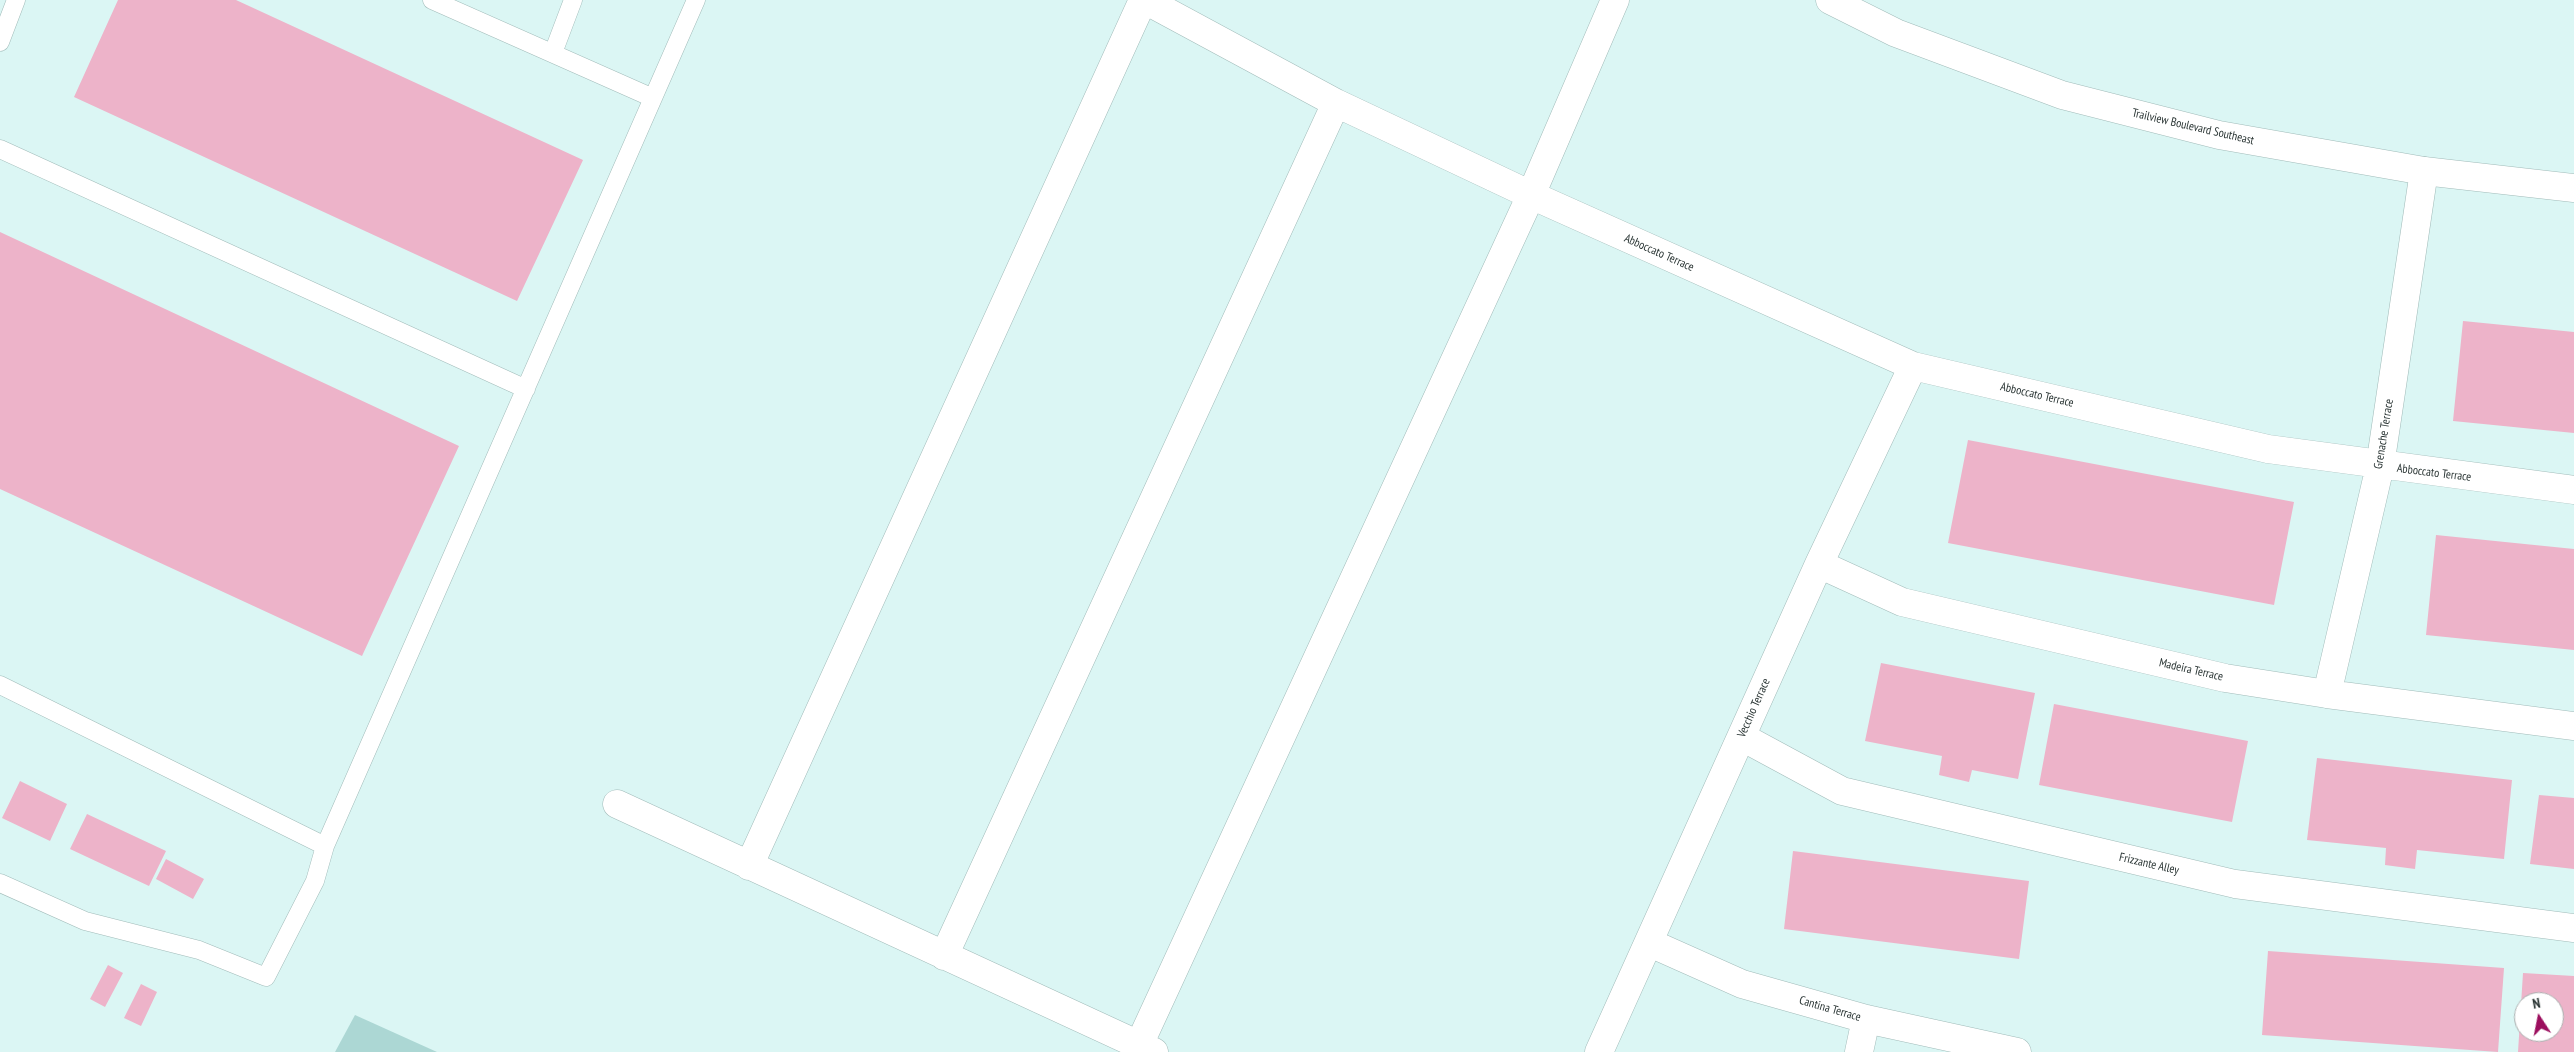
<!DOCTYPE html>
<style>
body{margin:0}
#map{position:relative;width:2574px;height:1052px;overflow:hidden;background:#dbf6f4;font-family:"PT Sans Narrow",sans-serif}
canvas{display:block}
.north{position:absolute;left:2514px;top:992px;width:50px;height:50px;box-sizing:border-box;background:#fff;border:1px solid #aaaeae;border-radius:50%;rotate:349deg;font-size:14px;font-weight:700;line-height:20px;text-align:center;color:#2a3534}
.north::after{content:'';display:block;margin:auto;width:18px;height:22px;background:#9c0f5e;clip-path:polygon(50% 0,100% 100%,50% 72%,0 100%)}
</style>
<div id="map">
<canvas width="2574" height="1052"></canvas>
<div class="north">N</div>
</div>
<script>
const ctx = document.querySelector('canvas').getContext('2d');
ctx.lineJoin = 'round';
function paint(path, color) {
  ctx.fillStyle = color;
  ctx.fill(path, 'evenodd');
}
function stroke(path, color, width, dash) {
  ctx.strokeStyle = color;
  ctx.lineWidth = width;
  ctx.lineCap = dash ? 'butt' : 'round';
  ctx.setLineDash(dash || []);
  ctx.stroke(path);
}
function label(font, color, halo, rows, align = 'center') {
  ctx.font = font + ' "PT Sans Narrow",sans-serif';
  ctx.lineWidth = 4;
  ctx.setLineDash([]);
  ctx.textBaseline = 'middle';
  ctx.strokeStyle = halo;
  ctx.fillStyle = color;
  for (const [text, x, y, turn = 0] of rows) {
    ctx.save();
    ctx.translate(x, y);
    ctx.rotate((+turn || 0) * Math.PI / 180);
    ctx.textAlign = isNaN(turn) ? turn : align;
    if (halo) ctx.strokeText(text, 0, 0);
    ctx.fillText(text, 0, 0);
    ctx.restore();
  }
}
paint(new Path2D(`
 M355,1015L437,1052H335Z`), '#acd7d4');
paint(new Path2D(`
 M118,0H236L583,160L517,301L74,97Z
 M0,232L459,446L362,656L0,489Z
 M2463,321L2574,332V433L2453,421Z
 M1968,440L2294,502L2274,605L1948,543Z
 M2436,535L2574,549V650L2426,635Z
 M1881,663L2035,693L2018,779L1972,770L1969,782L1939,775L1942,756L1865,741Z
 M2054,704L2248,741L2232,822L2039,785Z
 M2317,758L2512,780L2504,859L2417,850L2415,869L2385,865L2386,848L2307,840Z
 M20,781L67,804L50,841L2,818Z
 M2539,795L2574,798V869L2530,864Z
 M87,814L166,851L149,886L70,849Z
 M1793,851L2029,881L2019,959L1784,929Z
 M166,859L204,879L193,899L156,879Z
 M2268,951L2504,968L2498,1052L2262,1035Z
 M108,965L123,973L105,1007L90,999Z
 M2523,973L2574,976V1052H2518ZM2524,1002H2554V1032H2524Z
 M141,984L157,992L141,1026L124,1018Z`), '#edb3c9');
const lane = new Path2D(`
 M432,0L653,98
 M0,42L16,0
 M553,53L573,0
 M0,149L526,389
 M0,685L325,846L696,0
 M0,883L85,921L199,950L266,977L315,881L325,846`);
const street = new Path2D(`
 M1336,103L1531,195L1913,366L2268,449L2574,490
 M1819,564L1902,602L2225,678L2327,694L2574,726
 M2327,694L2380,466L2424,171
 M1742,737L1842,791L2235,884L2574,928
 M617,804L1154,1052
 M749,866L1143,0
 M1650,943L1742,984L1866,1019L2017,1052
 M944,956L1336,103L1145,0
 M1139,1045L1531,195L1615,0
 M1599,1052L1819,564L1913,366
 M1859,1052L1866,1019`);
const secondary = new Path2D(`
 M1830,0L1896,33L2062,95L2219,135L2424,171L2574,188`);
stroke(lane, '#a1bbb9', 19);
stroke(street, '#a1bbb9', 29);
stroke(secondary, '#a1bbb9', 29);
stroke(lane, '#fff', 18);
stroke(street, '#fff', 28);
stroke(secondary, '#fff', 28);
label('12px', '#2a3534', '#fff', [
 ["Trailview Boulevard Southeast",2193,127,13],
 ["Abboccato Terrace",1659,253,24],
 ["Abboccato Terrace",2037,395,13],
 ["Grenache Terrace",2384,434,-81],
 ["Abboccato Terrace",2434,473,7],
 ["Madeira Terrace",2191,670,13],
 ["Vecchio Terrace",1754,708,-66],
 ["Frizzante Alley",2149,864,13],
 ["Cantina Terrace",1830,1009,16]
]);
</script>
